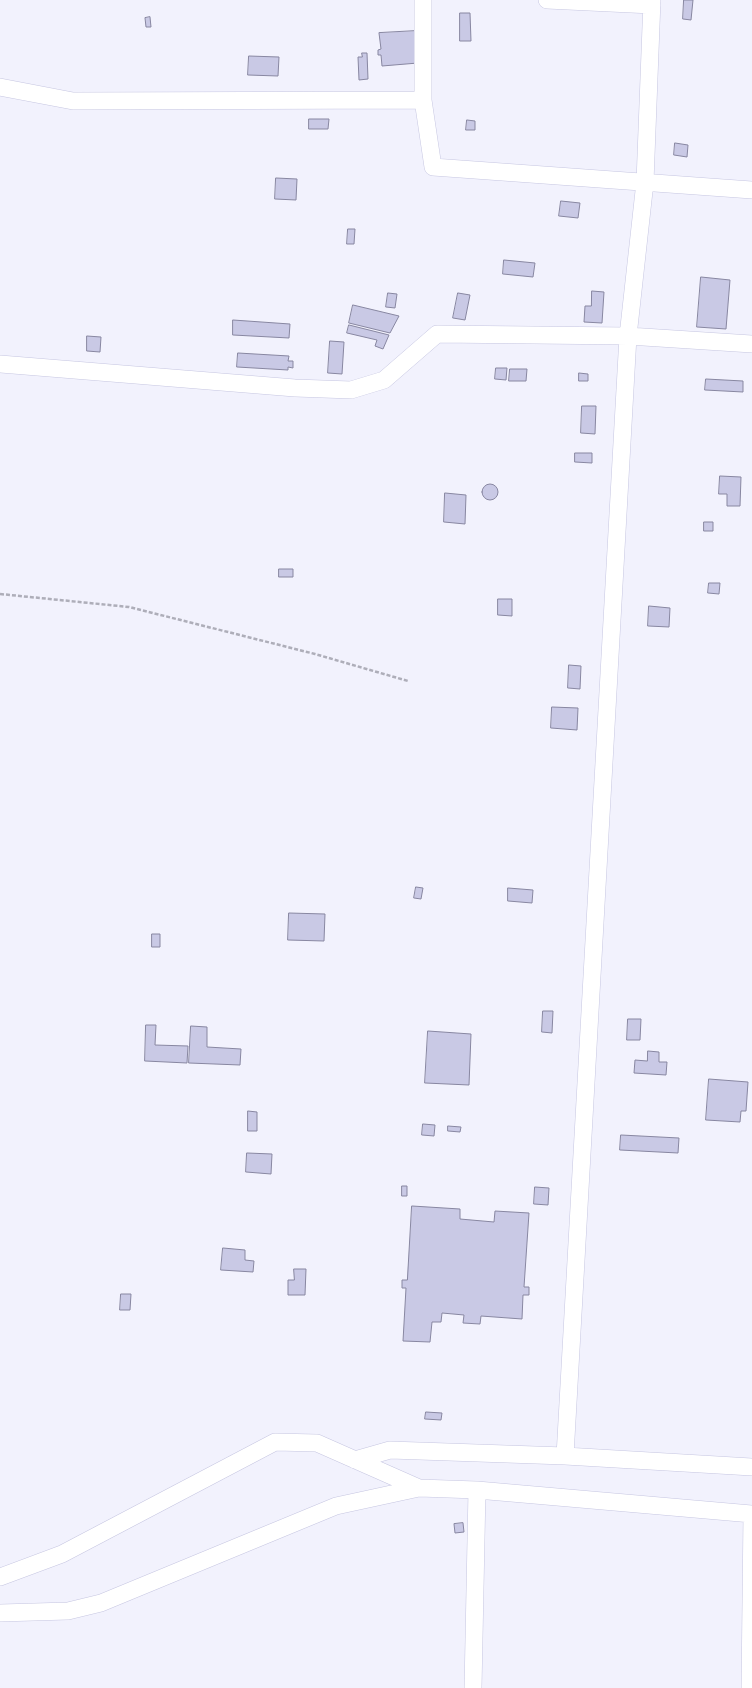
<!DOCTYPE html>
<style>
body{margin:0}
canvas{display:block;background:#f2f2fd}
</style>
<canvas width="752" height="1688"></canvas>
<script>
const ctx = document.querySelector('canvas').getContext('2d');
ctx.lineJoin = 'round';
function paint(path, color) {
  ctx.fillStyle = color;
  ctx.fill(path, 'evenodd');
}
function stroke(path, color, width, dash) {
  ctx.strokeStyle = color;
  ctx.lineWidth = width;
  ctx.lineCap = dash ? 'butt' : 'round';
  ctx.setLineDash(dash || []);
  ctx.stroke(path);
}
const building = new Path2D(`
 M684,0H693L691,20L683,19Z
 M460,13H470L471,41H460Z
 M150,17L151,27H146L145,18Z
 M416,31L418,63L382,66L381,55H378V50L381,49L379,33Z
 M362,53H367L368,79L359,80L358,57H362Z
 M249,56L279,57L278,76L248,75Z
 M309,119H329L328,129H309Z
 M467,120L475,121V130H466Z
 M675,143L688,145L687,157L674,155Z
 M276,178L297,179L296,200L275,199Z
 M561,201L580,203L578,218L559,216Z
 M348,229H355L354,244H347Z
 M504,260L535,263L533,277L503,274Z
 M701,277L730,280L726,329L697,327Z
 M592,291L604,292L602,323L584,322L585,306H591Z
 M388,293L397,294L395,308L386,307Z
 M458,293L470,295L465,320L453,318Z
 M353,305L399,316L390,333L349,323Z
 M233,320L290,324L289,338L233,335Z
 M349,325L389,335L383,349L375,346L377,340L347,333Z
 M87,336L101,337L100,352L87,351Z
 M330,341L344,342L342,374L328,373Z
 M238,353L289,356L288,361H293V368L288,367V370L237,367Z
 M496,368H507L506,380L495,379Z
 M510,369H527L526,381H509Z
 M579,373L588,374V381H579Z
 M706,379L743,381V392L705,390Z
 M582,406H596L595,434L581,433Z
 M575,453H592V463L575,462Z
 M720,476L741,477L740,506H727V494H719Z
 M482 492a8 8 0 1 1 16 0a8 8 0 1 1-16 0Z
 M445,493L466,495L465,524L444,522Z
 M704,522H713V531H704Z
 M279,569H293V577H279Z
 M709,583H720L719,594L708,593Z
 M498,599H512V616L498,615Z
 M649,606L670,608L669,627L648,626Z
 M569,665L581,666L580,689L568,688Z
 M552,707L578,708L577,730L551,728Z
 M416,887L423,888L421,899L414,898Z
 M508,888L533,890L532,903L508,901Z
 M289,913L325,914L324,941L288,940Z
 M152,934H160V947H152Z
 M543,1011H553L552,1033L542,1032Z
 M628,1019H641L640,1040H627Z
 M146,1025H156L155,1045L188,1046L187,1063L145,1061Z
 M191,1026L207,1027V1047L241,1049L240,1065L189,1063Z
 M428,1031L471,1034L469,1085L425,1083Z
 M648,1051L659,1052V1062H667L666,1075L634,1073L635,1060L647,1061Z
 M709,1079L748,1082L746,1111H741L740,1122L706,1120Z
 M248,1111L257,1112V1131H248Z
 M423,1124L435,1125L434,1136L422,1135Z
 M448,1126L461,1127L460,1132L448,1131Z
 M621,1135L679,1138L678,1153L620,1150Z
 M247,1153L272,1154L271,1174L246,1172Z
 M402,1186H407V1196H402Z
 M535,1187L549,1188L548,1205L534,1204Z
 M412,1206L460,1209V1219L494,1222L495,1211L529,1213L524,1287H529V1295H523L522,1319L481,1316L480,1324L463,1323L464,1315L442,1313L441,1322H432L430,1342L403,1341L406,1288H402V1280H407Z
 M223,1248L245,1250V1260L254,1261L253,1272L221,1270Z
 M294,1269H306L305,1295H288V1280H294Z
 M121,1294H131L130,1310H120Z
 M426,1412L442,1413L441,1420L425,1419Z
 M463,1523L464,1532L455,1533L454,1524Z`);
paint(building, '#c9c9e5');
stroke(building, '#8887a1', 1);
const minor = new Path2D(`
 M423,0V100
 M547,0L652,5
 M0,87L73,101L423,100L433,167L752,190
 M0,364L295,388L351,390L384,380L437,334L628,336L752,344
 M565,1456L628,336L645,182L652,0
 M355,1460L390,1450L565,1456L752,1467
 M0,1577L62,1554L275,1442L317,1443L419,1488
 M0,1613L68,1611L101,1603L336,1506L419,1488L477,1490L752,1514
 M473,1688L477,1490
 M750,1688L752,1514`);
stroke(minor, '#c6c6e1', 18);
stroke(new Path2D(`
 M0,594L129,607L315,654L408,681`), '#aeaeb9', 2.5, [4, 2]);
stroke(minor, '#fff', 17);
</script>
